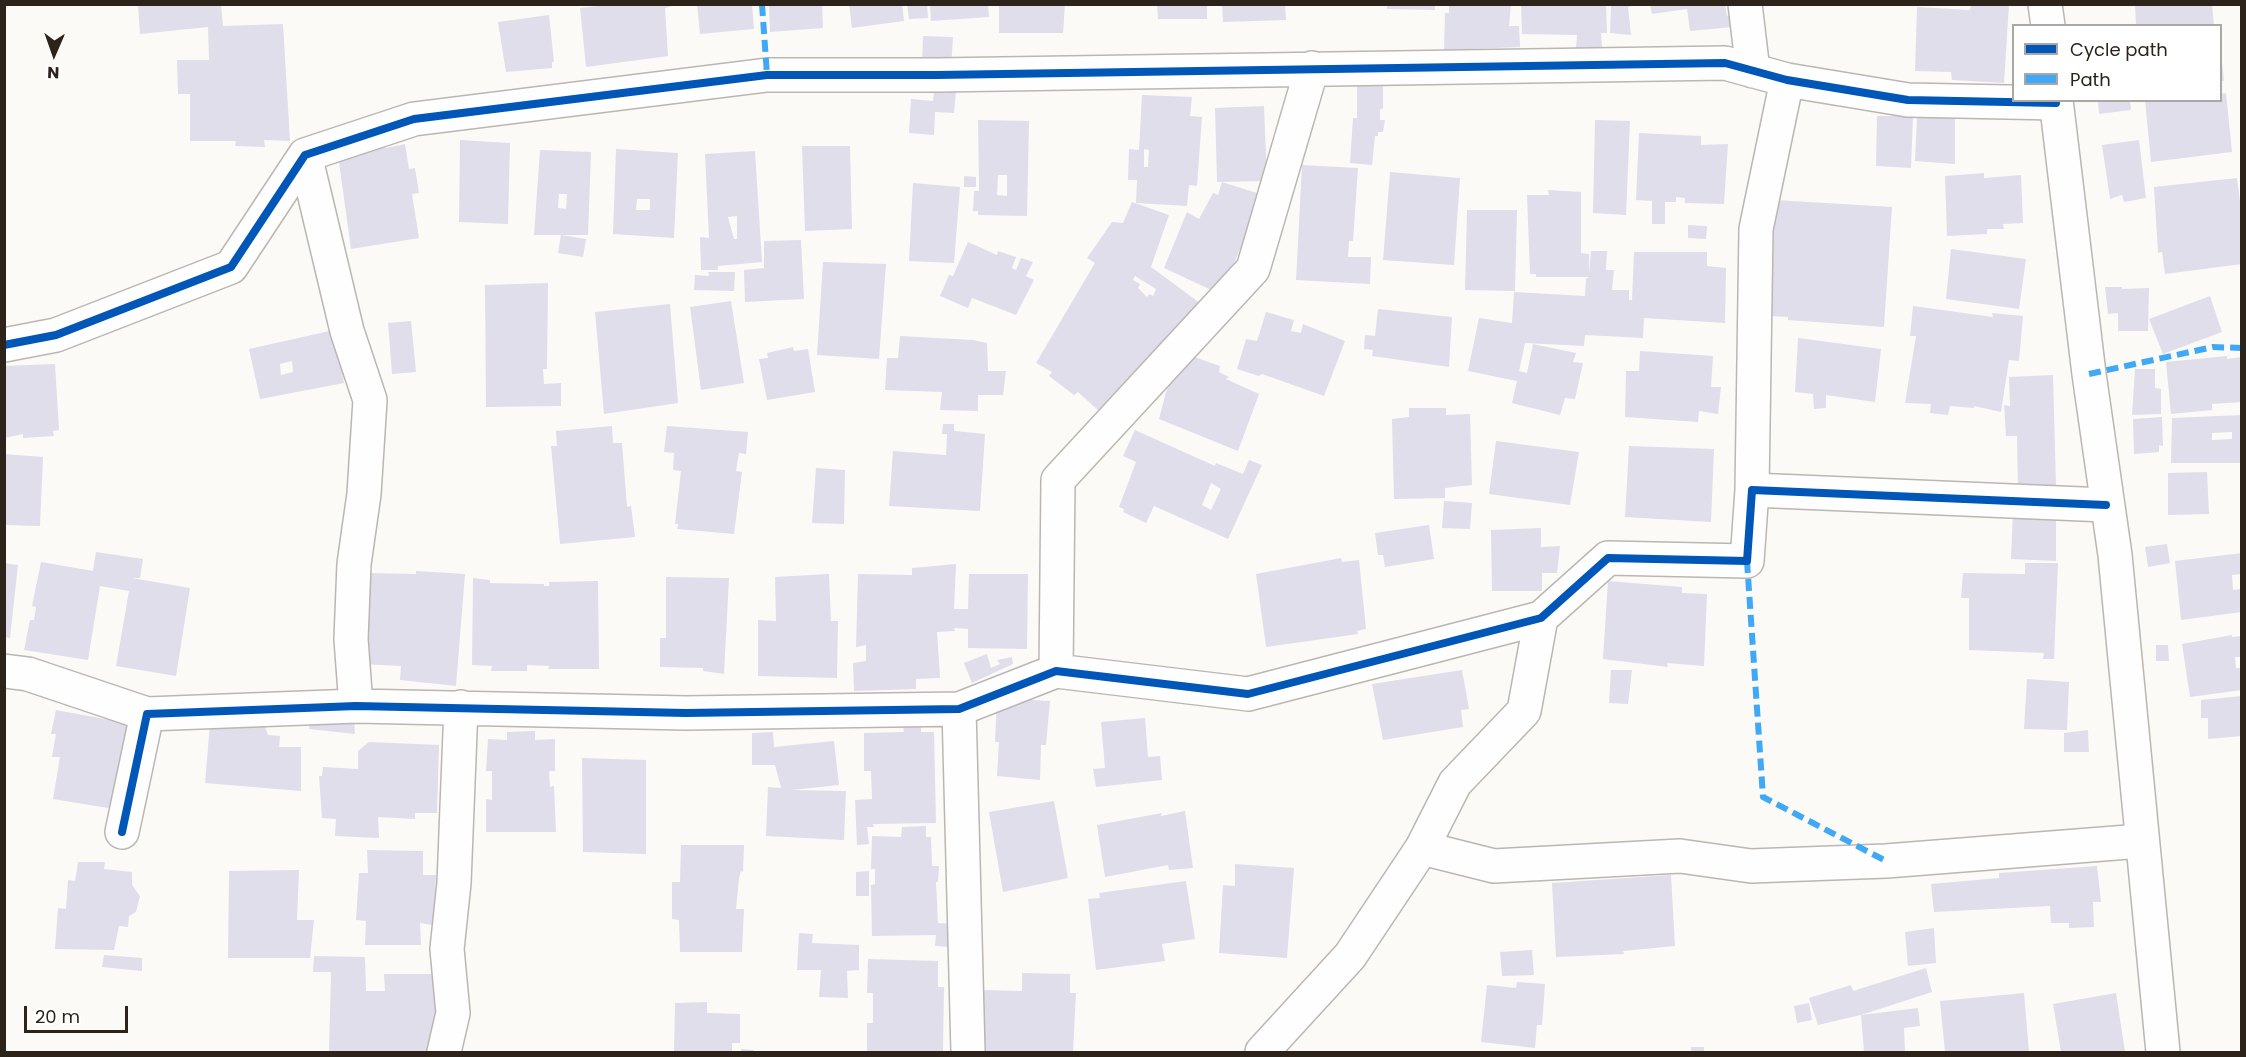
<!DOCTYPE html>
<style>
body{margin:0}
#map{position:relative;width:2246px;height:1057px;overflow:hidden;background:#fcfaf7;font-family:Poppins,sans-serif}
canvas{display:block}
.frame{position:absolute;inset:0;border:6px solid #2c241b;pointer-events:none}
.legend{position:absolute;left:2012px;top:24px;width:210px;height:78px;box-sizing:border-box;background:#fff;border:2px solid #aba7a4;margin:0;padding:8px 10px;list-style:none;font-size:18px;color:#2c241b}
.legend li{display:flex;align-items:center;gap:12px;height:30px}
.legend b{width:30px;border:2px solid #aba7a4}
.north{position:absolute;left:24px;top:24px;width:60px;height:60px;-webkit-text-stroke:4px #fff;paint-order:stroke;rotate:182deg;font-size:16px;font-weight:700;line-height:24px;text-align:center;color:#2c241b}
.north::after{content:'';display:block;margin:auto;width:21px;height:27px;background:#2c241b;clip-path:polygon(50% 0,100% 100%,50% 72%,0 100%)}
.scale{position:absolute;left:24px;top:1006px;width:104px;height:27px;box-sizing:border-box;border:3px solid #2c241b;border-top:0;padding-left:8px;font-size:18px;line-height:21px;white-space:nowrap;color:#2c241b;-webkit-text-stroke:4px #fff;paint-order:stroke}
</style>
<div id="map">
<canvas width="2246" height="1057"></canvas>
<div class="frame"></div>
<ul class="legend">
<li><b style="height:8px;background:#0057b8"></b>Cycle path</li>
<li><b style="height:8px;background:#3fa9f5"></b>Path</li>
</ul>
<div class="north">N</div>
<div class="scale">20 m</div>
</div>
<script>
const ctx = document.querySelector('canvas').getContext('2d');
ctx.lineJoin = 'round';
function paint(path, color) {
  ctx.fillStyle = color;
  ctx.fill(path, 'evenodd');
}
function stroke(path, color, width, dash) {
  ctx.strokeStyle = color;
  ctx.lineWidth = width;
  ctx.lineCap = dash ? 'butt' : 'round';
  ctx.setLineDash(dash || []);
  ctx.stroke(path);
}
paint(new Path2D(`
 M615,4H680L665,8L668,56L586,67L580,8Z
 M697,4H752L754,29L700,34Z
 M769,4H822L823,28L770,32Z
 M849,4H902L904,21L852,28Z
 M907,4H927L928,18L909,19Z
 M930,4H988L989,17L931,21Z
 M999,4H1065L1063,33H999Z
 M1157,4H1207V19H1158Z
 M1222,4H1285L1286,20L1223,22Z
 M1387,4H1435V10L1387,9Z
 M1449,4H1511L1509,26H1519L1520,47L1444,50L1445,13H1449Z
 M1521,4H1606L1607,33H1601L1602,47L1576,48L1577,35L1522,34Z
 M1639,4L1628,7L1631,35L1610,33L1611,5Z
 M1971,4H2009L2004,83L1952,80L1951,72L1915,71L1917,7L1970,10Z
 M2135,4H2212L2214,26H2136Z
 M138,5H221L223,26L283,24L290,141L264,140L265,147L235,146L236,141H190V94H178L177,60H209L208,27L140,34Z
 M1650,5H1725L1727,16L1731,15L1733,27L1690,31L1687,9L1652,14Z
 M549,15L554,62H552V68L506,72L498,22Z
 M923,36L953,37L951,68L922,66Z
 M2220,63H2222L2224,81H2220Z
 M1357,80L1383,81V109H1380V120H1385L1383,132H1378V136H1375L1372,165L1350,163L1353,118H1357Z
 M934,91L956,92L954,113L935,112L934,135L909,133L911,99L933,101Z
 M2226,93L2232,152L2151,162L2145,100H2220V94Z
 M1142,95L1192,97L1190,116L1202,117L1197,186L1189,185L1187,206L1136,203L1137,180H1128L1129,149L1139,150ZM1144,149L1149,150L1148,167H1144Z
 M2098,100H2130L2131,110L2099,114Z
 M1264,106L1267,181L1217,182L1215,108Z
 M1877,116H1913L1911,168L1876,166Z
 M1955,116V164L1915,161L1917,117Z
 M978,120L1029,121L1027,216L978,215V211H973L974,191H979ZM998,175H1007V196L997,195Z
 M1595,120L1630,121L1626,215L1593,213Z
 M1639,133L1701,136V145L1728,144L1724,204L1685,203V198L1676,197V202H1665V224H1652V201L1636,200Z
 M460,140L510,143L508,224L459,222Z
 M2139,140L2146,198L2124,202L2122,195L2110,199L2102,145Z
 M385,142L386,148L405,144L409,169L415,168L419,193L412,194L419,238L351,249L338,155Z
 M802,146H850L852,229L805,231Z
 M616,149L678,153L674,238L613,234ZM637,199H650V210H636Z
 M540,150L591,152L588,235H534ZM559,194H567L566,209L558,208Z
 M755,151L762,262L718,266V270H701L700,237L709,238L705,154ZM737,216V239H734L728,217Z
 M1302,165L1358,168L1353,241H1349L1348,257H1371L1370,284L1296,280Z
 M1390,172L1460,178L1454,265L1383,260Z
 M1984,173V178L2021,175L2023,223L2003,224L2004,229H1987V234L1947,236L1945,176Z
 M964,176L976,177V187H964Z
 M2237,178L2242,218V264L2165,274L2162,252L2158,253L2154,187Z
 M1222,182L1260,194L1258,210L1220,294L1164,268L1187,212L1199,219L1213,193L1218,195Z
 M913,183L960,187L954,263L909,261Z
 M1548,190L1581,192V253L1589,254V274L1591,251H1607L1606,270H1614L1612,290H1629V300H1632L1634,252H1707V266L1726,268L1725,323L1644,318L1643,338L1585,335L1584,346L1525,343L1519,371L1527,373L1533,344L1576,353L1573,362L1583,363L1575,399L1565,398L1560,415L1512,403L1517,381L1468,371L1479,318L1512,323L1514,292L1585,296L1586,279L1589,277H1536V274H1530L1527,195H1549Z
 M1775,200L1892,207L1884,327L1788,320V317L1768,316Z
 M1132,202L1169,215L1151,267L1204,306L1099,411L1078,392L1074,395L1049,376L1052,372L1036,363L1095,263L1087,258L1112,222L1123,223ZM1135,276L1156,289L1153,296L1149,294L1147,297L1138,288L1140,284L1133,280Z
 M1467,210H1517L1515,291L1465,290Z
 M1688,225L1707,226L1706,239L1688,238Z
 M561,235L586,239L583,257L558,253Z
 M801,240L804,299L745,302L744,270L764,268V241Z
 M968,242L997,255L998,251L1016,257L1012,268L1016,270L1021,258L1033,262L1026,276L1034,280L1016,315L972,298L968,308L940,296L949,275L953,276Z
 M1951,249L2026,259L2019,309L1946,299Z
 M823,262L886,264L879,359L817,355Z
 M708,272H735L734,291L694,290L695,275L709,276Z
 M548,283L547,369H543L544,384L561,383V406L486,407L485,285Z
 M2105,287H2122V289L2149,288L2148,331H2118V313L2108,314Z
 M2210,296L2222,332L2163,354L2149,319Z
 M731,301L744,383L701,390L690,307Z
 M670,304L678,403L604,414L595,312Z
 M1913,306L1993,317L1992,313L2023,316L2019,361L2009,360L2001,412L1974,406V408L1950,406L1948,415L1930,413L1931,404L1905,403L1916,336H1910Z
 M1378,309L1452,317L1449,367L1372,356L1373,350L1364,349L1365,335L1375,336Z
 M1266,312L1294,320L1291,331L1301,333L1303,324L1345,341L1324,396L1262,374L1259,376L1237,369L1246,339L1257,341Z
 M411,321L416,372L392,374L388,323Z
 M334,330L344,383L260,399L249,349ZM292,361L293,372L281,375L280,364Z
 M900,336L973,340L987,343L988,371H1006L1003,395H978V411L940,410L942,392L885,390L887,358H898Z
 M1798,338L1881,349L1875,402L1826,395V408L1814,409L1813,394L1795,392Z
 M793,347L794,351L808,349L815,392L767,400L759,359L768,358L767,353Z
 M1640,351L1713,356L1711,387H1721L1718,414L1699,411L1698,422L1625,417L1626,371H1639Z
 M1183,353L1220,366L1219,372L1229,377L1226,379L1259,394L1238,451L1159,419L1166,392Z
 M2227,356V359L2242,357V402L2212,404V410L2171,414L2166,362Z
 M55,364L59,430L53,431L54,436L23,438V434L4,438V366Z
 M2135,369H2155V388L2161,389V414L2132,415Z
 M2053,375L2056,486L2052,485L2051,494L2018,493L2017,436H2006L2004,405L2010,406L2009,377Z
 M1409,408H1446V415L1470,414L1472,485L1445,488V498L1394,499L1392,419L1409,417Z
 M2242,415V463H2171L2172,418ZM2232,432V439L2212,440V433Z
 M2162,417L2163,446L2159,445V452L2134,454L2133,419Z
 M943,424H954V431L985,434L980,511L889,506L893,451L946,455L947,434H942Z
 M612,426L613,443H622L627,507L631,506L635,537L560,544L551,446H557L556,431Z
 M667,426L748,432L746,454L739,453L736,471L742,472L734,534L677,529L678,524H675L681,471L673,470L674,453L664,452Z
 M1135,430L1215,466L1216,463L1243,474L1249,460L1262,465L1228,539L1154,506L1146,523L1123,512L1124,509L1119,507L1136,462L1123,456ZM1211,483L1221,489L1211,510L1202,505Z
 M1496,441L1579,452L1570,505L1489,494Z
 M1629,446L1714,449L1711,522L1625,517Z
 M4,454L43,457L40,526L4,525Z
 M816,468L845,470L844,524L812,523Z
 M2207,472L2209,514L2168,515V473Z
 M1444,501L1472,503L1470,529L1442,528Z
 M2013,511H2056V561L2011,559Z
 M1429,525L1434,559L1385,567L1383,555H1378L1375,533Z
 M1541,528V547L1560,546L1557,573H1542V591H1492L1491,530Z
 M2167,544L2170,563L2148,567L2145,547Z
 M96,552L143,559L140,578H132L190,588L176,676L116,666L129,591L100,586L88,660L24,650L30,620H34L36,607L32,606L41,562L93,571Z
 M2242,553V574L2232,575L2233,590L2242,589V612L2181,620L2175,561Z
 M1341,558L1342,562L1359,560L1366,629L1357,631L1358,634L1266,647L1256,574Z
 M4,563L18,565L10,638L4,637Z
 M2025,563H2058L2054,659H2043L2044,653L1969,650V598H1961L1963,573L2025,574Z
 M956,564L954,609H968L969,574H1028L1027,649L968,648V629L954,628L955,631L937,632L940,678L916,679V689L854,691L853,663L866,661V645L856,647L858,574L912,575V568Z
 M416,571L465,574L456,686L400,680L401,666L361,664L367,573L416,574Z
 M829,574L831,621H838L837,678L758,676V620L776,621L775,577Z
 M666,577L729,578L724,674L703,671V668L660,667V638H666Z
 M473,578L490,580V583L544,584V586H549V582L598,581L599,669H548L549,666L527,665V671H491L492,666L472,665Z
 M1608,581L1682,587V593L1707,594L1704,666L1667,663L1668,667L1603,659Z
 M2232,635V637L2242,636V657H2235L2236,668H2242V690L2190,697L2182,644Z
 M2156,645H2168L2169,661H2156Z
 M987,654L991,668L1000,664L997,660L1012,657L1013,664L972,683L964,663Z
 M1462,670L1469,709L1461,710L1463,727L1383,740L1372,684Z
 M1611,670H1632L1628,704L1609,703Z
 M2027,679L2069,682L2067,730L2024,729Z
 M2242,696V736L2208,739V718H2201V700Z
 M997,698L1050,701L1046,745H1041L1040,780L997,776L999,742H995Z
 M56,710L137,725L120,810L53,799L60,757H52L56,734H51Z
 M310,715L354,719L355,734L309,729Z
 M1145,718L1148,757L1160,756L1162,780L1096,787L1093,769L1105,768L1101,722Z
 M210,724H264L268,735L280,736L279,747H301V791L205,783Z
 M921,726V732H934L936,823L873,824L874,827H867L869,844L857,845L855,800L872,799L871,771H864V733L904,732L903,727Z
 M2088,730L2089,752H2064V733Z
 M535,731V740L555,739V771H549L550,787L554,786L556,832H486V799L492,800V771H486L488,739L507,740V732Z
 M773,732L774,747L834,741L839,785L792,790L846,791L844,840L766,836L768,787L781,788L775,765H752V733Z
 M369,742L439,745L437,813H415V819L378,817L379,838L335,836L336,819L322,818L319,776H322L323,767L358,769V751Z
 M582,758L646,760V854L583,852Z
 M1054,801L1068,878L1003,892L989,812Z
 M1185,811L1193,868L1169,870L1168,865L1105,877L1097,825L1162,813L1161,816Z
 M926,826V837H931L932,866H939L938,882H936L938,923L954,924L952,947L935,946L936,935L872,936L871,885L875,884V869H871L872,836L901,837L902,827Z
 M681,845H744L743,872L741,871L739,878L736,909H744L742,952H680L679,920L672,919V882H680Z
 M367,850L423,851V875H436L433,925L420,923L421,945H365L366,921L356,920L359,873H368Z
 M78,862H105L104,869L132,872V885L140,896L136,912L129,916L128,927L119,926L114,950L55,949L58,908L66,909L68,880L75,881Z
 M1235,864L1294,868L1287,958L1219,953L1223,885L1235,886Z
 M2097,866L2101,902H2093L2094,927L2069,928V923H2051L2050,906L1934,912L1931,884L1999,878V873Z
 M299,870L297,920H314L310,958H228L229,871Z
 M869,871V896H856V872Z
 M1671,875L1675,946L1623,951L1624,954L1556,957L1552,883Z
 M1186,881L1195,939L1162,944L1165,961L1096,970L1088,899L1100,898L1099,893Z
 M1934,928L1936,963L1908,966L1905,932Z
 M799,933L813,934L812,943L859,945V970L847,971L848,998L819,997L821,970H797Z
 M1532,950L1534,975L1502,976L1500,952Z
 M104,955L142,958V971L102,967Z
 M314,956L365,957L366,991H385L384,974H442L436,1052H329L331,972H313Z
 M868,959L938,961V987H944L943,1052H867V1023H873V993H867Z
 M1926,968L1932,992L1861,1015L1818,1025L1809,998L1851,985L1853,991Z
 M1022,973L1070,974V993H1076L1073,1052H980L981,990L1022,991Z
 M1517,982L1545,984L1542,1025H1537L1535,1048L1481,1042L1487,985L1516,988Z
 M2024,993L2029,1052H1945L1940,1001Z
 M2116,993L2125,1052H2061L2053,1004Z
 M707,1002V1013L740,1014V1043H732V1052H674L675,1003Z
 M1809,1003L1812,1020L1797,1023L1794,1006Z
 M1918,1008L1920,1026L1904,1028L1905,1052H1864L1861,1015Z
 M1691,1047H1704V1052H1691Z
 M741,1049L754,1050V1052H741Z`), '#dfdeea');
const street = new Path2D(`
 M1745,4L1753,71
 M305,155L347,331L370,400L364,494L354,564L351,639L356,706
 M4,345L56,335L231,267L305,155L414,119L767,75H937L1725,63L1787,80L1908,100L2056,103
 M1752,490L1756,229L1787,80
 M4,671L28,674L147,714
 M1056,671L1058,480L1253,269L1312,68
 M959,709L968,1052
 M122,832L147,714L356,706L686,713L959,709L1056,671L1248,694L1541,618L1608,558L1747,561L1752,490L2106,505
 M1422,848L1494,866L1680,856L1751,866L1886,861L2141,841
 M444,1052L453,1013L447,949L454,883L461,707
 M1262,1052L1350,956L1422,848L1455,783L1524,711L1541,618`);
const secondary = new Path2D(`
 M2045,4L2048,26
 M2056,100L2089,374L2115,555L2163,1052`);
stroke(street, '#bbb6b1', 36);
stroke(secondary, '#bbb6b1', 36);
stroke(street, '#fffefe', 33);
stroke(secondary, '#fffefe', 33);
stroke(new Path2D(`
 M762,4L767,75
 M2089,374L2213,347L2242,348
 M1747,561L1763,797L1886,861`), '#3fa9f5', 6, [12, 6]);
stroke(new Path2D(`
 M4,345L56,335L231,267L305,155L414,119L767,75H937L1725,63L1787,80L1908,100L2056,103
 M122,832L147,714L356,706L686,713L959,709L1056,671L1248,694L1541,618L1608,558L1747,561L1752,490L2106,505`), '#0057b8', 8);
</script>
